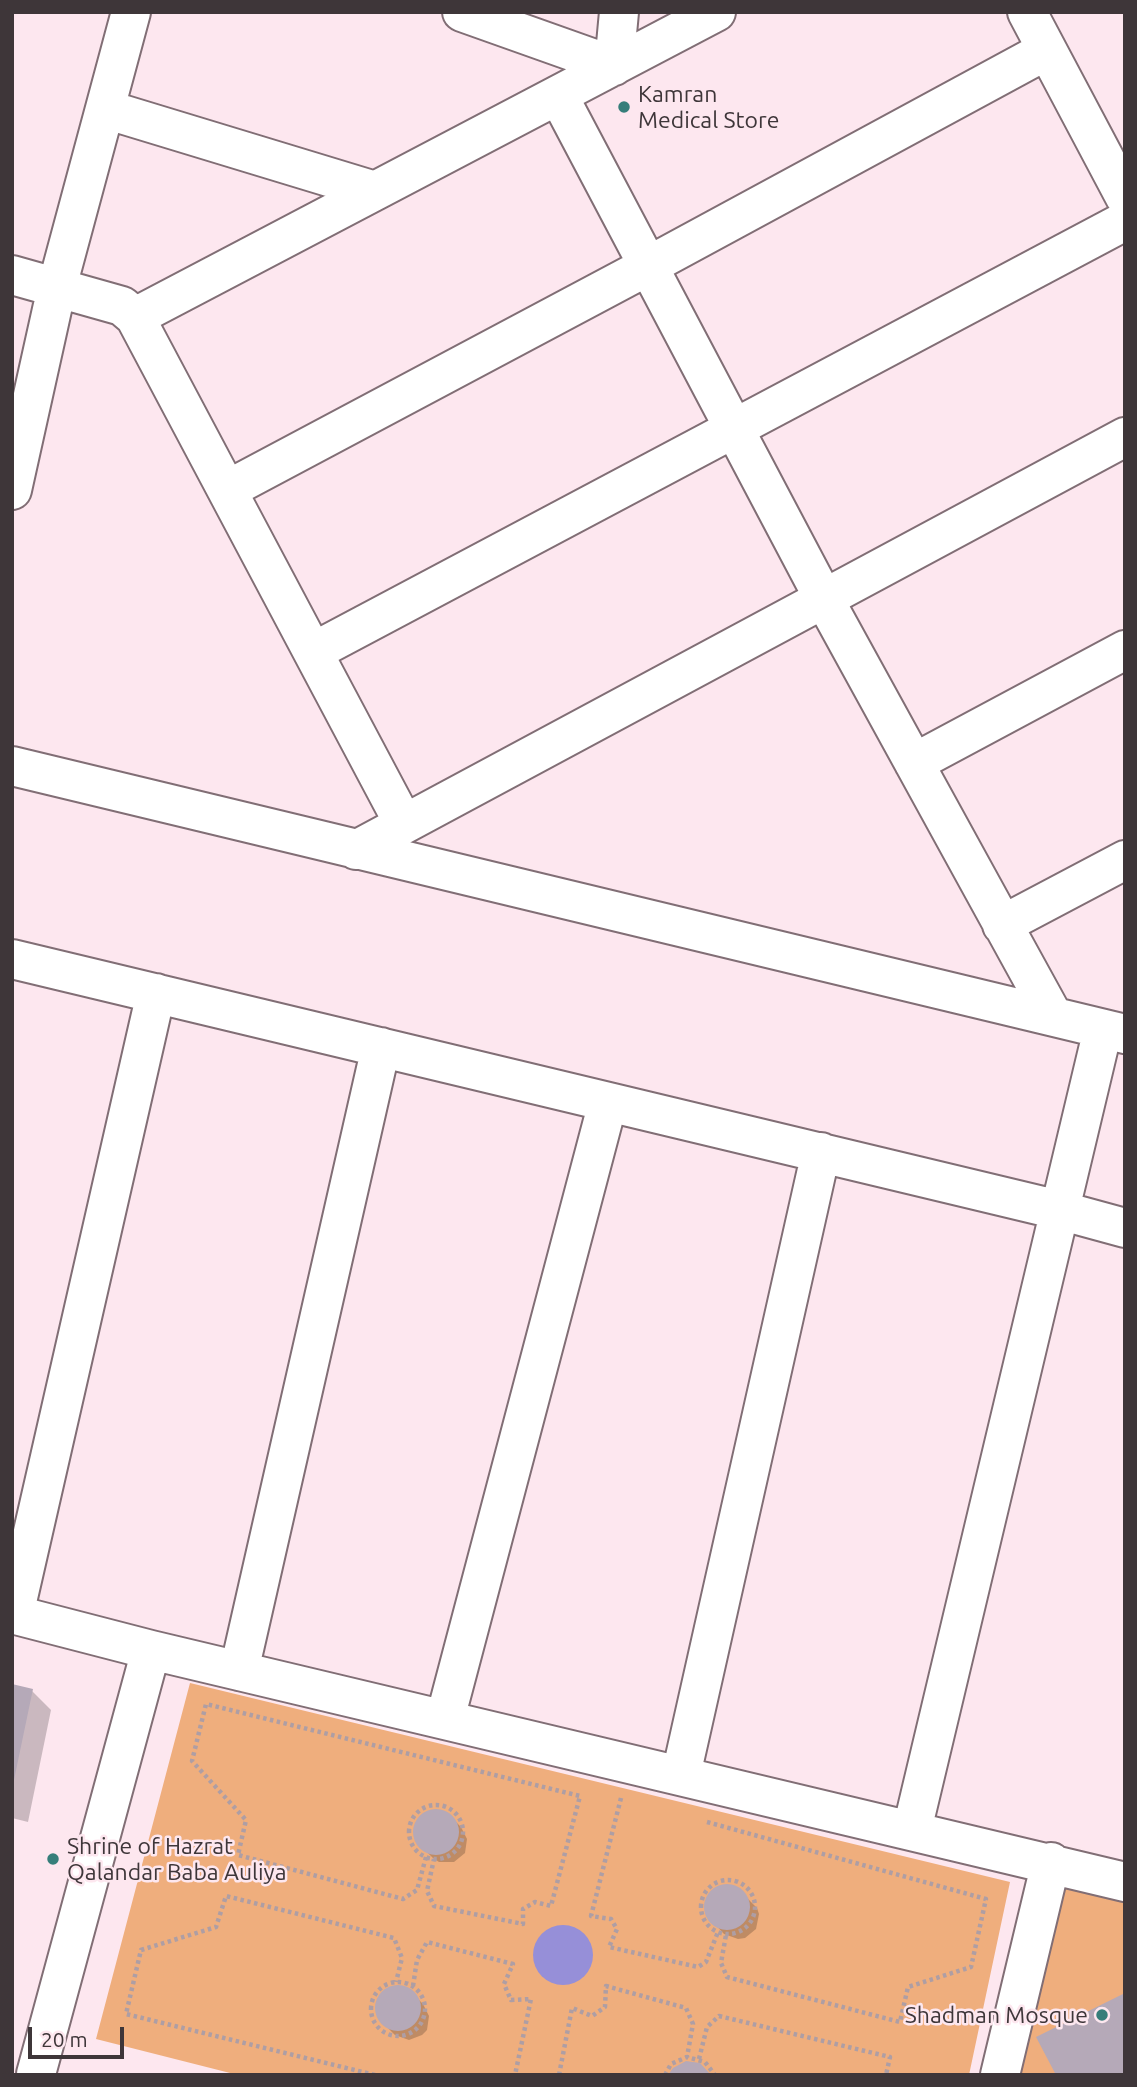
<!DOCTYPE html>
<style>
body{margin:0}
#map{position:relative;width:1137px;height:2087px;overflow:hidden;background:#fde7ef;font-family:Ubuntu,sans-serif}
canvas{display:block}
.frame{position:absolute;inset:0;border:14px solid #3e3639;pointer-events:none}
.scale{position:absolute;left:28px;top:2027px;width:96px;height:32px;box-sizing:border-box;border:4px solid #3e3639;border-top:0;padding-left:9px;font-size:21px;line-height:24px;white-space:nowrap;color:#3e3639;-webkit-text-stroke:5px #fde7ef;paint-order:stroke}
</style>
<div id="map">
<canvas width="1137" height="2087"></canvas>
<div class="frame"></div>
<div class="scale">20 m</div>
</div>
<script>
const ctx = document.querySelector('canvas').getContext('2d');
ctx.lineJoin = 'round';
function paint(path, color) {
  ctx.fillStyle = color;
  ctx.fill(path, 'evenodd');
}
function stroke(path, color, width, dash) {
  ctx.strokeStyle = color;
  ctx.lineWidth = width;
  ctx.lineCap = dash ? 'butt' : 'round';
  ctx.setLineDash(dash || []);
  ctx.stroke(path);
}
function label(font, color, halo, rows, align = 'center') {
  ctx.font = font + ' Ubuntu,sans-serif';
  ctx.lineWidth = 5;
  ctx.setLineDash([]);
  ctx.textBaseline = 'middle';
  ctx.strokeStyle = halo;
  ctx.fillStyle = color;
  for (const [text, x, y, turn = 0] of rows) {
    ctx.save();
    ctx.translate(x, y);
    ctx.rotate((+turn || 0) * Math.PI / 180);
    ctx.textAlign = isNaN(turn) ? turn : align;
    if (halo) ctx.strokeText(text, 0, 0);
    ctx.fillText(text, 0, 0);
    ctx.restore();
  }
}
paint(new Path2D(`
 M190,1683L1010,1882L969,2075H238L96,2039Z
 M1051,1862L1125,1880V2075H1000Z`), '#efae7d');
paint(new Path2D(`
 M533 1955a30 30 0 1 1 60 0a30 30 0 1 1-60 0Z`), '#968fd8');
paint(new Path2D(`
 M12,1686L32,1691L51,1710L28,1822L12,1818Z
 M433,1811L446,1813L451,1817L461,1827L467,1839L465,1853L454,1862H439L433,1858L423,1848L415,1835V1828L421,1816Z
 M731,1886L737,1888L757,1908L759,1914L756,1929L745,1938L738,1939L724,1934L714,1923L707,1911L708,1897L718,1888Z
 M401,1988L413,1994L423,2004L429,2016L427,2030L422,2035L409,2040L395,2035L385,2025L377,2012V2005L383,1994L388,1990Z`), '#0003');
paint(new Path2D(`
 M12,1684L33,1689L13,1785L12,1784Z
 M413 1832a23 23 0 1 1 46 0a23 23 0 1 1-46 0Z
 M704 1907a23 23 0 1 1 46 0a23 23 0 1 1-46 0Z
 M375 2008a23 23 0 1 1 46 0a23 23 0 1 1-46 0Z
 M1125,1993V2075H1056L1036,2037Z
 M686,2061L700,2063L711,2075H668L673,2068Z`), '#b5a9b8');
const minor = new Path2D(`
 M462,12L614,66L619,12
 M1027,12L1125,197
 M558,95L824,599L1053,1016
 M105,109L375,191
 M12,275L122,306L135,317L716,12
 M135,317L404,824
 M12,490L57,287L131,12
 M227,490L648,266L1047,50
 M313,652L1125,221
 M914,763L1125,650
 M12,766L1125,1034
 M356,850L1125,437
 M1002,925L1125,860
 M12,959L1059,1210L1125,1228
 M12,1614L151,1650L1125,1882
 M14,1615L156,993
 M239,1671L381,1047
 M445,1719L608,1102
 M681,1775L821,1152
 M912,1830L1103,1029
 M36,2074L151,1650
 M1000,2075L1051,1862`);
stroke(minor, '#816e75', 42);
stroke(new Path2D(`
 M621,1798L591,1916L611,1919L617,1929L609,1947L698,1967L706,1962L718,1932
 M409 1832a27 27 0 1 1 54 0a27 27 0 1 1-54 0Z
 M707,1822L986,1899L971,1967L908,1987L900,2022L727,1977L721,1963L726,1935
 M426,1857L417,1890L403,1899L238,1855L246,1820L192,1761L206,1704L580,1796L551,1906L535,1902L523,1909V1924L434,1906L427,1891L434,1859
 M701 1907a27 27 0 1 1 54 0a27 27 0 1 1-54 0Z
 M371 2009a27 27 0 1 1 54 0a27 27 0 1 1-54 0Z
 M413,1986L417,1960L427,1942L513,1964L504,1984L511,2000L531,1999L515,2075
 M699,2059L707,2027L719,2016L890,2057L886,2075
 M375,2075L126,2014L141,1950L216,1927L226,1896L394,1938L402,1958L396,1982
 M559,2075L572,2008L592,2016L605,2007L606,1986L686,2008L693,2024L687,2057
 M665,2075L671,2064L687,2057L705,2062L715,2075`), '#ae9ea4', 4.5, [3.5, 3.5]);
stroke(minor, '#fff', 38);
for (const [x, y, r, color] of [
 [624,107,7,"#367e7a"],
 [53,1859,7,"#367e7a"],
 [1102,2015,7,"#367e7a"]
]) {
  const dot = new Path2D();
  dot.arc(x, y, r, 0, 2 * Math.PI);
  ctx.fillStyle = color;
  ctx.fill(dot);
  stroke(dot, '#fde7ef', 2.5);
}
label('23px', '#3e3639', '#fde7ef', [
 ["Kamran",638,94],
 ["Medical Store",638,120],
 ["Shrine of Hazrat",67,1846],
 ["Qalandar Baba Auliya",67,1872],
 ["Shadman Mosque",1088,2015,"right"]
], 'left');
</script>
